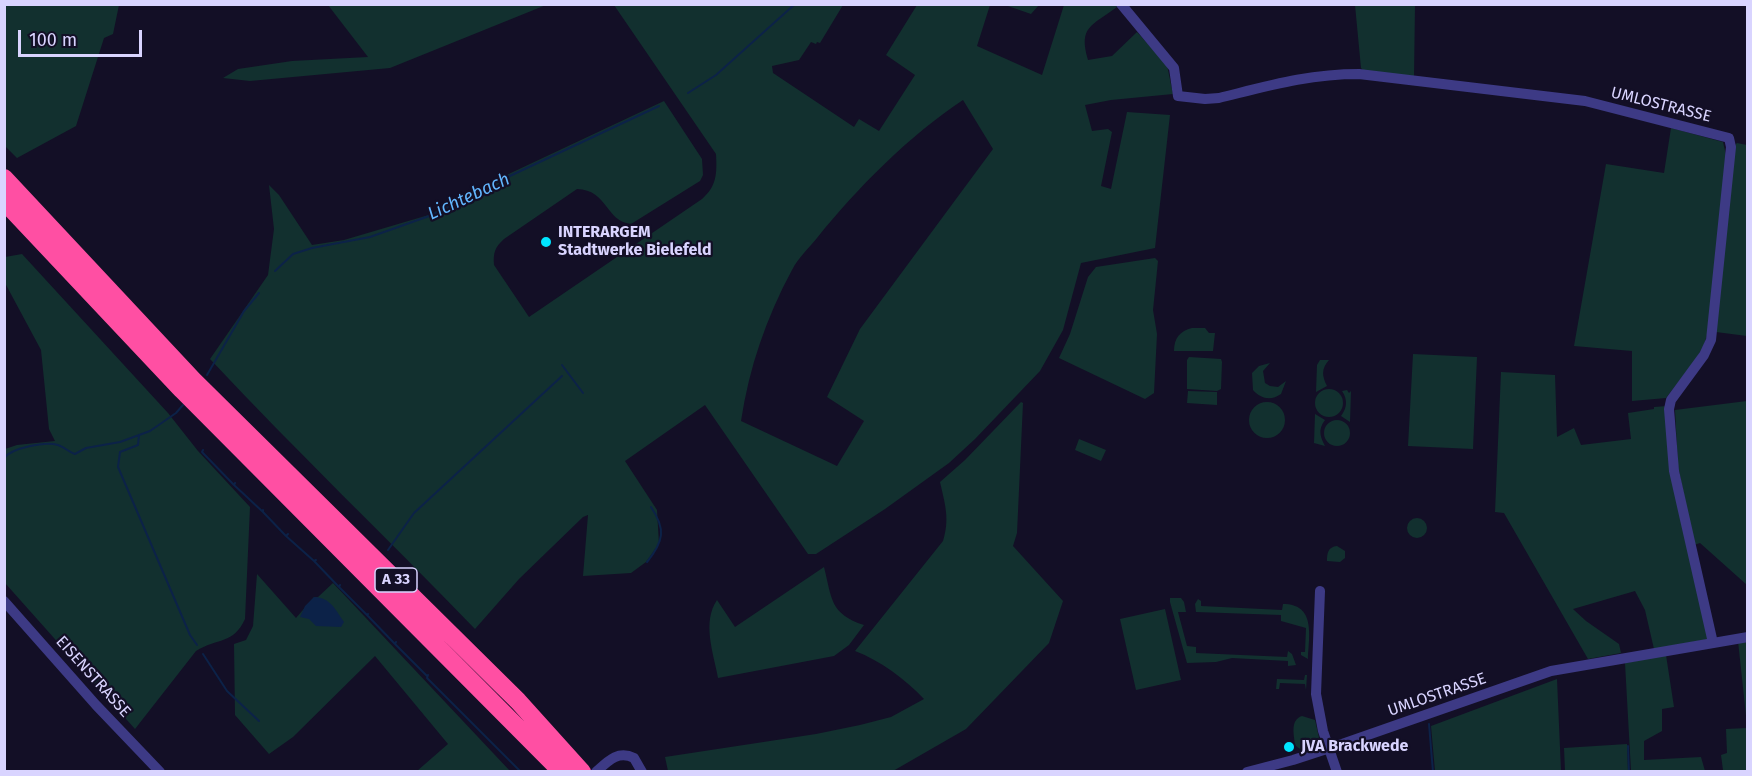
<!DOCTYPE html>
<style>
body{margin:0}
#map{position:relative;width:1752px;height:776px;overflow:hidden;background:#130f26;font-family:"Fira Sans",sans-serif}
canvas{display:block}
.frame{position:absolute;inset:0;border:6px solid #d9d4ff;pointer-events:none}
.scale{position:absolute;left:18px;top:30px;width:124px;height:27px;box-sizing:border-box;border:3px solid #d9d4ff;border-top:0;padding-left:8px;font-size:18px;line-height:21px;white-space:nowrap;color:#d9d4ff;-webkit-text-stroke:4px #130f26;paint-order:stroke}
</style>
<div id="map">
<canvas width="1752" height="776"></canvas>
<div class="frame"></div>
<div class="scale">100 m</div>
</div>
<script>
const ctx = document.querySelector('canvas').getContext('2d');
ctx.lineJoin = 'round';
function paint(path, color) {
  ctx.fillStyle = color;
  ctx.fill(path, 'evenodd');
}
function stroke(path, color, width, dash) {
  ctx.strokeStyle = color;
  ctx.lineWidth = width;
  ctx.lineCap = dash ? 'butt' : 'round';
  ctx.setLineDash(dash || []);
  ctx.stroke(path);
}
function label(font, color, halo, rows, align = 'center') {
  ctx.font = font + ' "Fira Sans",sans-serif';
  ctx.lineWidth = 4.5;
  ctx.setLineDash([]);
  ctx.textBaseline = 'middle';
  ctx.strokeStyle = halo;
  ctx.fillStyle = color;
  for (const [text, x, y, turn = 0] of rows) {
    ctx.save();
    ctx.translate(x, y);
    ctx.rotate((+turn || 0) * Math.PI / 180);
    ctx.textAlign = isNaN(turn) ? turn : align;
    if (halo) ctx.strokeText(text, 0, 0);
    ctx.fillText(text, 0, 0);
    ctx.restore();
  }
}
paint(new Path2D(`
 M4,5H119L113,34L104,38L76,126L17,158L5,146Z
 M328,5H546L390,68L250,81L223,78L238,69L292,61L368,57Z
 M614,5H843L820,43L817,42L816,44L811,42L799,60L772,66L773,73L854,127L859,119L879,131L915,75L886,55L917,5H990L977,46L1042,75L1064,5H1115L1117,7C1092,26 1078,26 1088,60L1112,56L1137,32L1167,65L1173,94L1111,100L1085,105L1092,131L1108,129L1112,132L1101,186L1111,189L1127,112L1170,115L1155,248L1081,263L1063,330L1040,371L975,439L949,463L885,509L816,554H808L705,405L625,461L657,510L659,544L646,562L631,573L583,576L588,515L583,517L519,579L475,629C387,538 296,451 210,359L268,275L274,229L269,185L279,195L312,245L344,240L432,214L447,203L664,101L702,159L703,175L700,181L631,224C605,221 608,190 577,189L504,239C495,247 493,253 494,265L529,317L702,199C717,186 717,173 716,154ZM963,100L993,149L860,329L827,397L864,421L837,466L741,421C749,368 766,318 792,270C798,258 809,248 817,238C857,188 910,135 963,100Z
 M1005,5H1039L1031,14Z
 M1355,5H1415L1414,77L1365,72L1361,68Z
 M1671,128L1723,142L1726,155L1708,332L1704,345L1696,359L1666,398L1632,401V351L1574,346L1606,164L1664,173Z
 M1737,143L1747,145V336L1716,332L1735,145Z
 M22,254L168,413L198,451L250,507L245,619C234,644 217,638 196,651L135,729L5,583V449L17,445L55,441L49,429L41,350L5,283V257Z
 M1155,258L1158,261L1153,310L1157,334L1154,393L1145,399L1059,358L1070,334L1088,277L1096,267Z
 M1192,328H1205L1209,333H1215L1213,351H1174C1174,338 1180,331 1192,328Z
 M1413,354L1477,357L1473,449L1408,446Z
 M1189,357L1221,359L1222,362L1221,389L1217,391L1187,389V360Z
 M1320,360H1329C1321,369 1322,376 1327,386L1316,392L1317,365Z
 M1270,363L1263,371L1265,383L1270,386L1278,387L1286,381L1281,394C1271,401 1261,399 1253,390L1252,373L1259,366Z
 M1501,372L1555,375L1557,437L1574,428L1581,445L1631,439L1628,413L1654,409V407L1667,406L1709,639L1654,649L1645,610L1635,591L1573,609L1586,621L1619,644L1621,653L1588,659L1504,513L1495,512Z
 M1315 403a14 14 0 1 1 28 0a14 14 0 1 1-28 0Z
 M1347,390L1349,393L1351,391L1350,422L1341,416C1347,408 1348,400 1342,391Z
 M1188,391L1217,392V405L1187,403Z
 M1747,401V585L1700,543L1694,545L1678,466L1675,410Z
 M1021,402L1023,403L1017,533L1013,546L1063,601L1049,643L966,729L893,771H668L665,757L816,734L860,725L891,717L924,699C905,679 881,661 855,651L943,541C950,519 945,504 940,482L965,460Z
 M1249 420a18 18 0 1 1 36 0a18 18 0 1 1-36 0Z
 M1315,414L1325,420C1317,430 1321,438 1325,446L1314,443Z
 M1324 433a13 13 0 1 1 26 0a13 13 0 1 1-26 0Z
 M1079,439L1106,450L1101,461L1075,450Z
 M1407 528a10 10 0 1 1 20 0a10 10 0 1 1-20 0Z
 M1337,546L1345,551V558L1340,562L1327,561C1327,553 1328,547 1337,546Z
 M824,567C832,599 830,614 864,625L849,645L834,656L718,678C713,652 702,622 717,600L735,627Z
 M257,574L296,618L314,597H318L333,583L510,771H417L448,744L375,656L293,737L269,754L235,715L234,644L246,640L253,626Z
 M1170,598H1181L1184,602L1186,612H1178L1187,646L1196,647V653L1287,657L1288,651L1292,654L1296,665L1288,666V661L1232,658L1216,662L1187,663L1170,602Z
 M1198,599L1201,601V606L1282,610L1283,604C1316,604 1309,636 1308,659L1301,655V652H1305L1306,628L1281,621V615L1196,612L1195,604Z
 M1165,609L1181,680L1136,690L1120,619Z
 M1747,640V725L1738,641Z
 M1666,655L1674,707L1662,709V731L1644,741V760L1701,757L1705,771H1631L1625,663Z
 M1305,675H1307L1306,690L1305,684L1280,683L1279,689H1276L1277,679L1304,680Z
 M1557,679L1561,771H1435L1431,726Z
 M1302,716L1315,720L1320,742C1314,752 1302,753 1295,745C1294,734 1290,720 1302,716Z
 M1747,728V771H1710V770H1723L1721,755L1727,753L1726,729Z
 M1627,744L1628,771H1565L1564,748Z`), '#12302f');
paint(new Path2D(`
 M314,597C331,598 335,609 344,622L341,627L316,626L309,619L300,617L305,606Z`), '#0c2248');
stroke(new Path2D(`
 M688,93L716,75L795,4
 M275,271L293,254L312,248L370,237L432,215L480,190L659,106
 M562,365L583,393
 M207,375L244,311L259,293
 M139,435L138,445L120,452L118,467L190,635L197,645
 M203,450L202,452L234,485
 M4,458C12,448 45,441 58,445C64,447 69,452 75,454L86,448L120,442L150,431L176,413L183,405
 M235,483L234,485L263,512
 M263,510V512L286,536
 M288,534L286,536L314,561
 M388,550L414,513L562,376
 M316,560L314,561L339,587
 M647,562C664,541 666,529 651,507
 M340,585L339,587L367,615
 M368,614L367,615L395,644
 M396,642L395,644L427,676
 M203,654L227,691L259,721
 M428,675L427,678L521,772
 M1429,724L1433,772
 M1628,746L1629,772
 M22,772H31`), '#0c2248', 2);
stroke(new Path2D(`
 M1121,4L1174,68L1178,96L1205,99L1219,98C1268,86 1308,74 1359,74L1585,101L1729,138L1731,147L1711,340L1704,355L1671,400L1669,409L1674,471L1713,643
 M1320,591L1316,694L1323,731L1337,772
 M4,601L96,705L160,772
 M596,772C608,761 618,750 634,758L642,772
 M1247,772L1293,760L1342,744L1551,671L1748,637`), '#3d3a85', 10);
stroke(new Path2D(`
 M4,178L193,380L518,701L582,772
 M4,201L182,390L562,772`), '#ff4fa3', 18);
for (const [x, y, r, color] of [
 [546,242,6,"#00e5ff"],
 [1289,747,6,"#00e5ff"]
]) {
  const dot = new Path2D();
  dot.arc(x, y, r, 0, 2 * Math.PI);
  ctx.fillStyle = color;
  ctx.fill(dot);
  stroke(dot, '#130f26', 2);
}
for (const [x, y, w] of [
 [396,580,42]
]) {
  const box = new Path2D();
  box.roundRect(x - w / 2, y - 12, w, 24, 4.5);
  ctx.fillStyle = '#130f26';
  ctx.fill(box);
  stroke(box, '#d9d4ff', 1.5);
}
label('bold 15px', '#d9d4ff', null, [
 ["A 33",396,580]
]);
label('16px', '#d9d4ff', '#130f26', [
 ["UMLOSTRASSE",1661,105,14],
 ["EISENSTRASSE",93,677,48],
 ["UMLOSTRASSE",1437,695,-19]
]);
label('bold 16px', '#d9d4ff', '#130f26', [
 ["INTERARGEM",558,233],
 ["Stadtwerke Bielefeld",558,251],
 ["JVA Brackwede",1301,747]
], 'left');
label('italic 18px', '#62b6ff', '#130f26', [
 ["Lichtebach",469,197,-25]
]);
</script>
